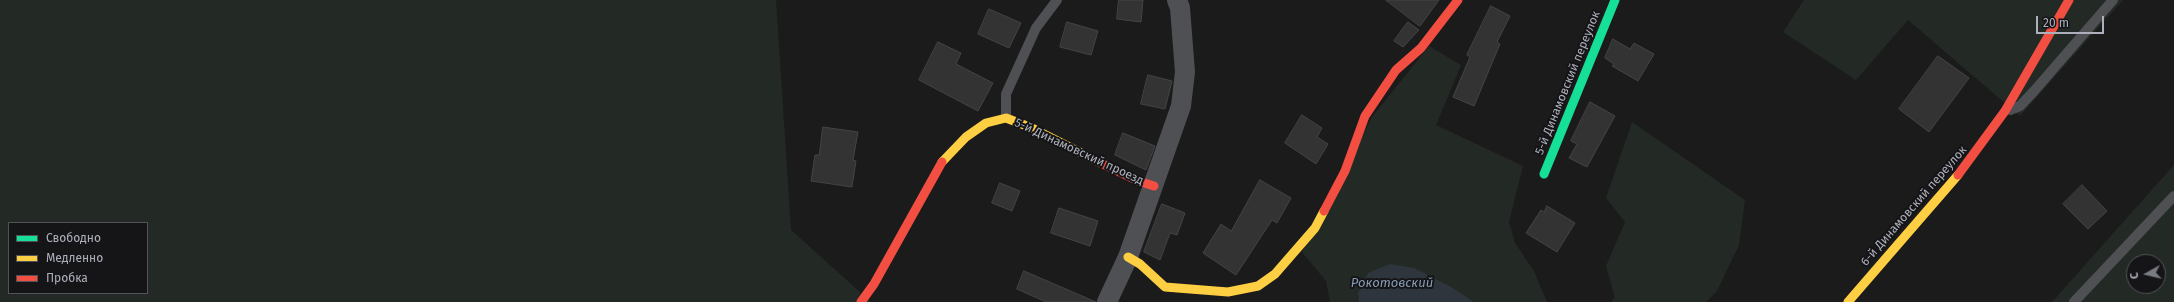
<!DOCTYPE html>
<meta charset="utf-8">
<style>
body{margin:0}
#map{position:relative;width:2174px;height:302px;overflow:hidden;background:#1b1b1b;font-family:"Fira Sans",sans-serif}
canvas{display:block}
.legend{position:absolute;left:8px;top:222px;width:140px;height:72px;box-sizing:border-box;background:#151517;border:1px solid #525359;margin:0;padding:5px 7px;list-style:none;font-size:12px;color:#adb0bb}
.legend li{display:flex;align-items:center;gap:8px;height:20px}
.legend b{width:20px;border:1px solid #525359}
.north{position:absolute;left:2126px;top:254px;width:40px;height:40px;box-sizing:border-box;background:#151517;border:1px solid #525359;border-radius:50%;rotate:262deg;font-size:11px;font-weight:700;line-height:16px;text-align:center;color:#adb0bb}
.north::after{content:'';display:block;margin:auto;width:14px;height:18px;background:#7a7c83;clip-path:polygon(50% 0,100% 100%,50% 72%,0 100%)}
.scale{position:absolute;left:2036px;top:16px;width:68px;height:18px;box-sizing:border-box;border:2px solid #adb0bb;border-top:0;padding-left:5px;font-size:12px;line-height:14px;white-space:nowrap;color:#adb0bb;-webkit-text-stroke:3px #151517;paint-order:stroke}
</style>
<div id="map">
<canvas width="2174" height="302"></canvas>
<ul class="legend">
<li><b style="height:5px;background:#16e098"></b>Свободно</li>
<li><b style="height:5px;background:#ffcf43"></b>Медленно</li>
<li><b style="height:5px;background:#f24e42"></b>Пробка</li>
</ul>
<div class="north">С</div>
<div class="scale">20 m</div>
</div>
<script>
const ctx = document.querySelector('canvas').getContext('2d');
ctx.lineJoin = 'round';
function paint(path, color) {
  ctx.fillStyle = color;
  ctx.fill(path, 'evenodd');
}
function stroke(path, color, width, dash) {
  ctx.strokeStyle = color;
  ctx.lineWidth = width;
  ctx.lineCap = dash ? 'butt' : 'round';
  ctx.setLineDash(dash || []);
  ctx.stroke(path);
}
function label(font, color, halo, rows, align = 'center') {
  ctx.font = font + ' "Fira Sans",sans-serif';
  ctx.lineWidth = 4;
  ctx.setLineDash([]);
  ctx.textBaseline = 'middle';
  ctx.strokeStyle = halo;
  ctx.fillStyle = color;
  for (const [text, x, y, turn = 0] of rows) {
    ctx.save();
    ctx.translate(x, y);
    ctx.rotate((+turn || 0) * Math.PI / 180);
    ctx.textAlign = isNaN(turn) ? turn : align;
    if (halo) ctx.strokeText(text, 0, 0);
    ctx.fillText(text, 0, 0);
    ctx.restore();
  }
}
paint(new Path2D(`
 M0,0H776L791,230L871,302H0ZM9,223H147V293H9Z
 M1804,0H2123L2020,116L1908,20L1856,80L1783,32Z
 M1429,46L1461,65L1436,125L1523,166L1509,222L1515,243L1534,271L1547,302H1474L1453,288L1358,293L1359,302H1330L1326,281L1302,252L1372,117Z
 M1632,122L1745,200L1739,245L1717,291L1706,302H1611L1615,297L1606,266L1625,222L1606,198Z
 M2174,165V302H2052ZM2134,262H2158V286H2134Z`), '#232a25');
paint(new Path2D(`
 M1390,264L1414,268L1453,288L1474,302H1359L1358,293L1368,273Z`), '#2e353d');
const building = new Path2D(`
 M1119,0H1143L1141,22L1117,19Z
 M1386,0H1439L1420,26Z
 M1491,6L1510,16L1497,42L1500,44L1474,106L1453,97L1470,57L1467,55Z
 M989,9L1021,23L1009,48L978,34Z
 M1067,22L1098,31L1091,55L1060,47Z
 M1408,22L1419,30L1403,47L1394,41Z
 M1613,39L1630,49L1634,43L1654,54L1638,81L1612,66L1614,64L1605,58Z
 M938,42L961,53L956,64L993,83L978,111L919,80Z
 M1938,56L1969,78L1929,132L1899,109Z
 M1148,75L1172,81L1165,109L1141,104Z
 M1590,102L1615,116L1587,167L1569,158L1577,144L1571,141Z
 M1302,115L1322,128L1317,137L1328,144L1316,164L1285,143Z
 M823,127L858,132L853,160L856,161L852,187L811,181L815,155H819Z
 M1123,133L1155,146L1146,170L1115,155Z
 M1260,180L1291,198L1277,223L1272,220L1236,275L1203,253L1221,224L1231,231Z
 M1000,183L1020,191L1012,211L992,203Z
 M2082,185L2107,211L2088,229L2063,204Z
 M1162,204L1185,213L1177,235L1170,233L1160,260L1144,252Z
 M1547,206L1575,223L1557,252L1526,233L1541,210L1544,212Z
 M1059,208L1098,221L1090,246L1051,233Z
 M1024,271L1096,302H1046L1017,289Z`);
paint(building, '#333');
stroke(building, '#434447', 1);
stroke(new Path2D(`
 M2010,110L2020,106L2035,90L2113,0
 M1006,118V94L1036,28L1057,0
 M2074,302L2174,196`), '#4f5054', 10);
stroke(new Path2D(`
 M1107,302L1128,257L1181,106L1185,72L1180,8L1177,0`), '#4f5054', 20);
stroke(new Path2D(`
 M1544,174L1615,0`), '#16e098', 9);
stroke(new Path2D(`
 M942,162L966,137L986,123L1006,118L1032,128L1101,163
 M1128,257L1140,264L1165,287L1228,292L1258,286L1275,274L1315,228L1324,211
 M1848,302L1958,175`), '#ffcf43', 9);
stroke(new Path2D(`
 M1101,163L1138,181L1154,186
 M1958,175L2005,111L2069,0
 M1324,211L1345,171L1365,116L1396,70L1421,48L1458,0
 M861,302L874,284L942,162`), '#f24e42', 9);
label('12px', '#adb0bb', '#151517', [
 ["5-й Динамовский переулок",1568,83,-68],
 ["5-й Динамовский проезд",1079,152,25],
 ["6-й Динамовский переулок",1914,206,-49]
]);
label('italic 13px', '#869bb5', '#151517', [
 ["Рокотовский",1392,283]
]);
</script>
